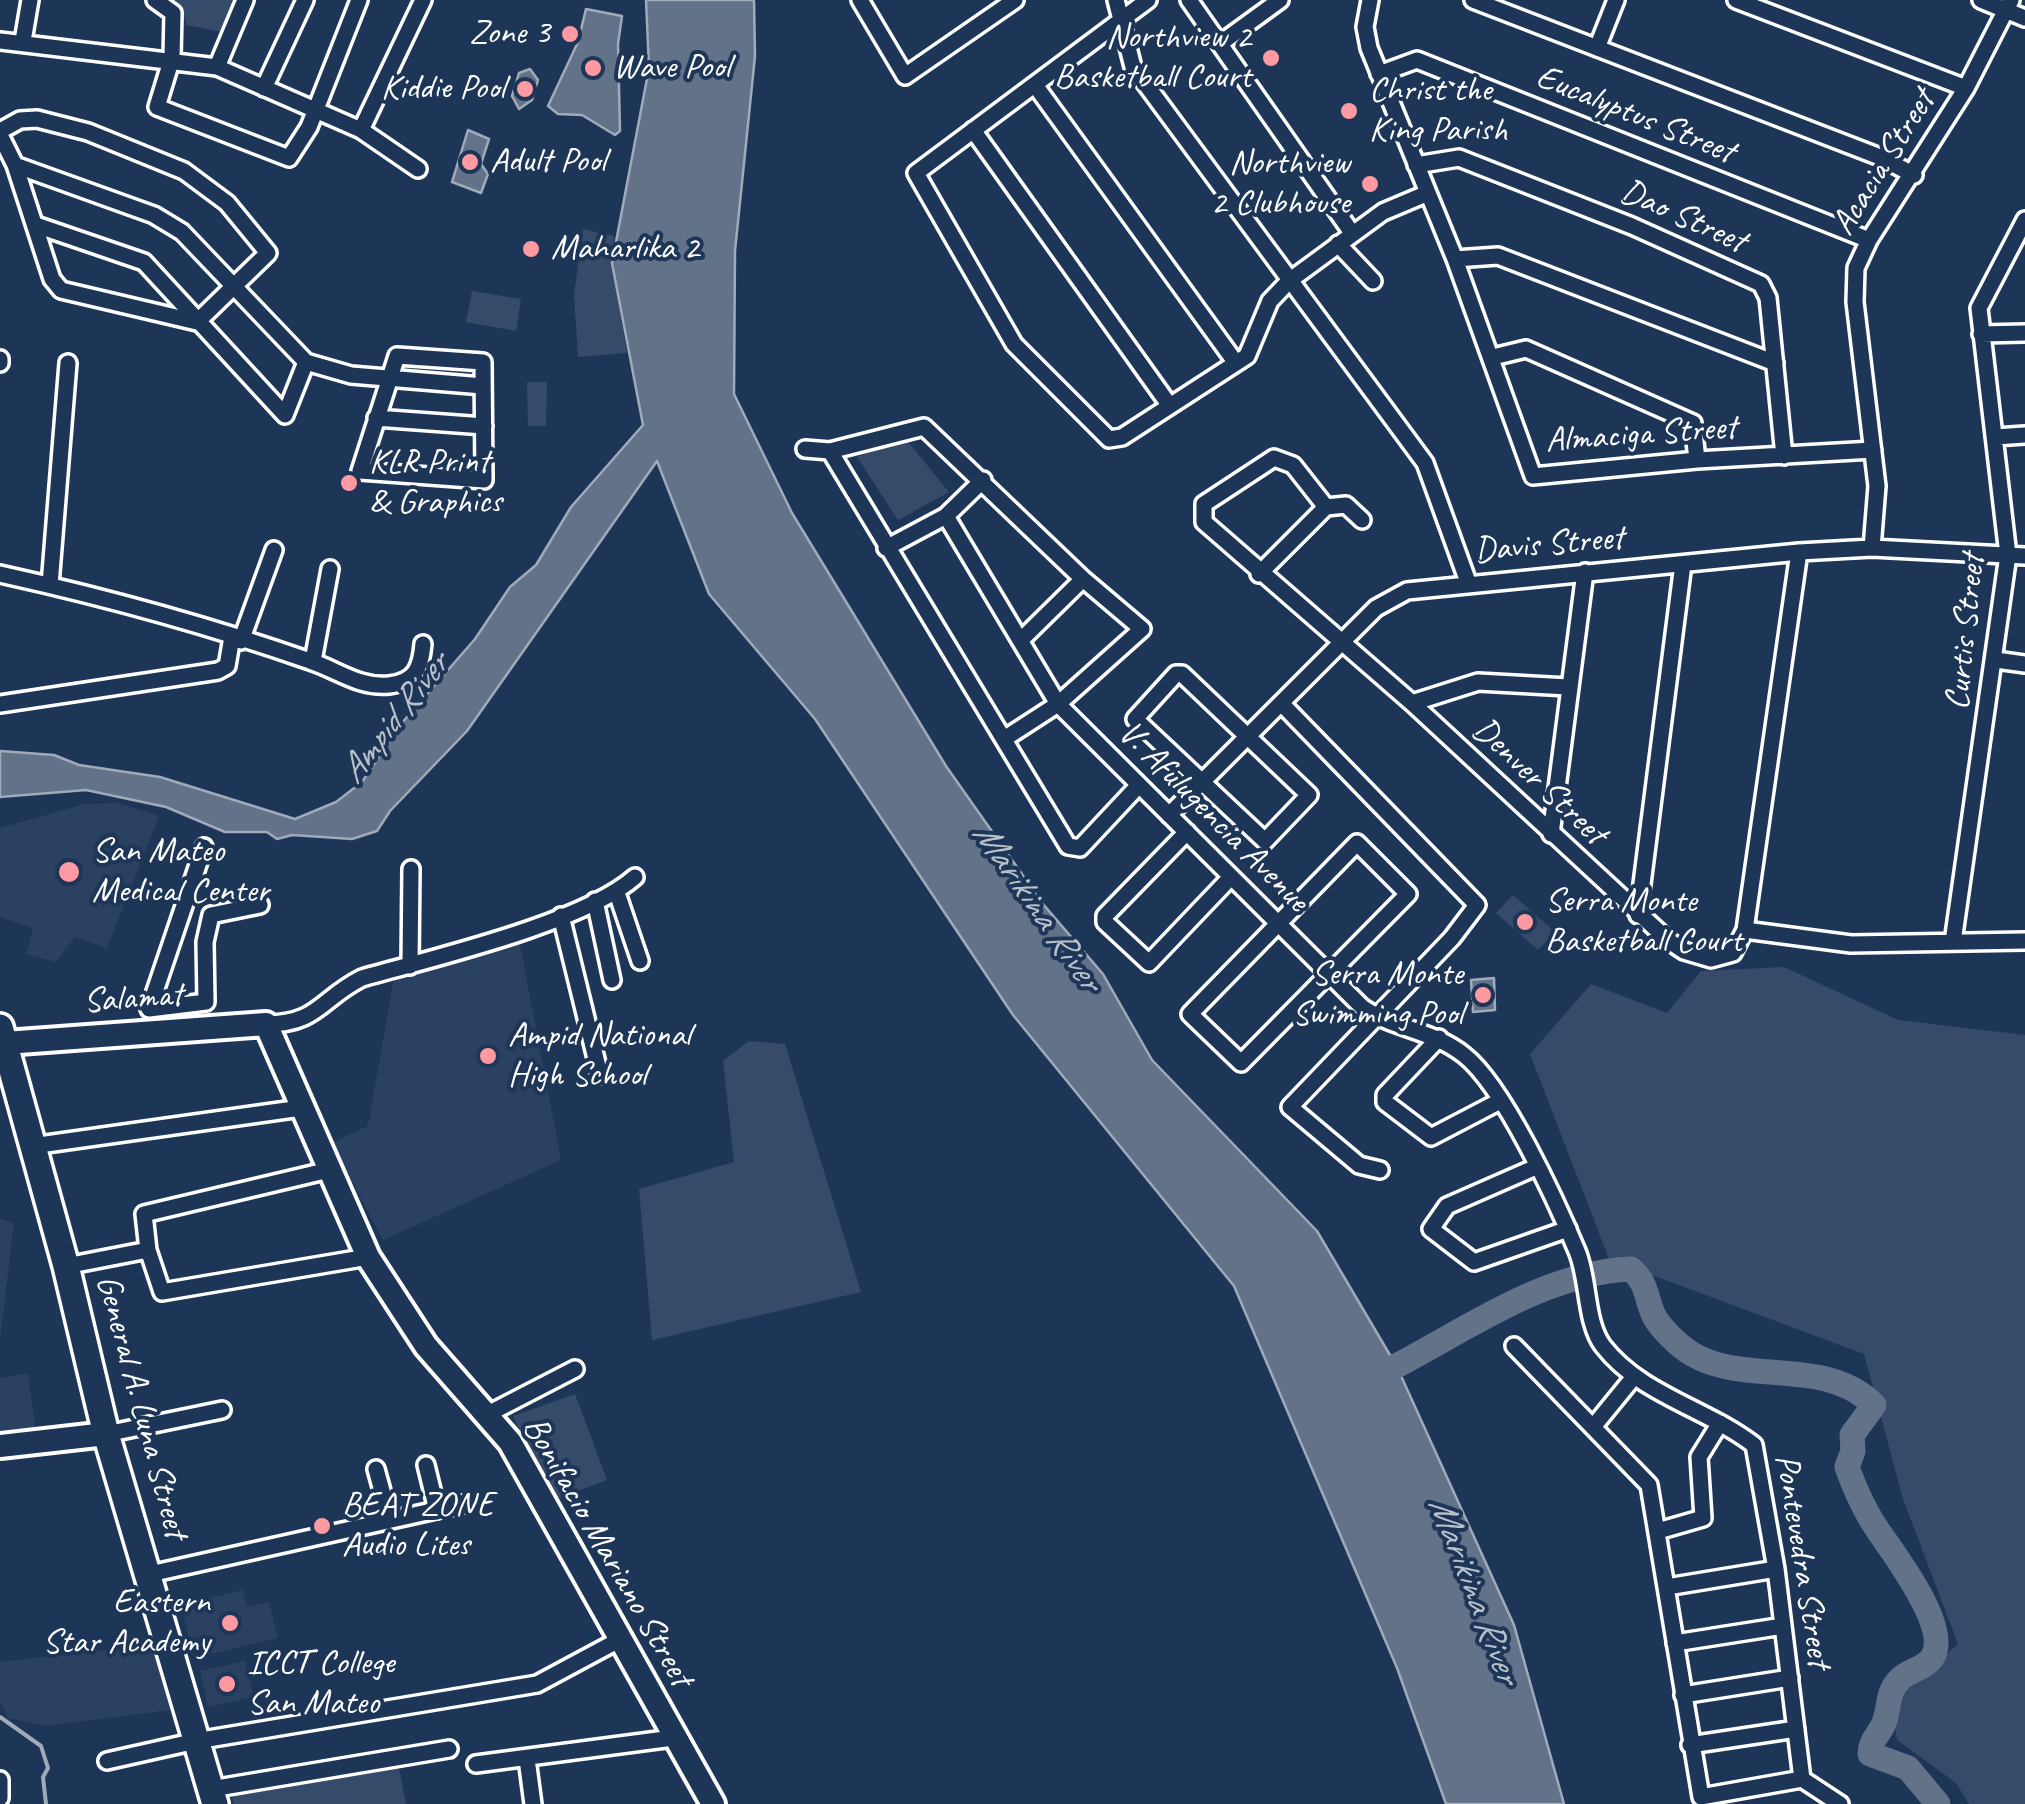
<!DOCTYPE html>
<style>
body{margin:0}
canvas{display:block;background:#1d3557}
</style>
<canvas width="2025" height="1804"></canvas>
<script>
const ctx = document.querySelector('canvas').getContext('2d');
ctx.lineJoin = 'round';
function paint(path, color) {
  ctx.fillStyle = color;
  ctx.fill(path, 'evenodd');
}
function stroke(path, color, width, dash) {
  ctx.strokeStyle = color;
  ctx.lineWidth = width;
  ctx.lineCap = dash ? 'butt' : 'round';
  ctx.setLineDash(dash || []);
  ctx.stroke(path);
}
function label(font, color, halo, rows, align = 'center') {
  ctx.font = font + ' Caveat,sans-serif';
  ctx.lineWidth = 8;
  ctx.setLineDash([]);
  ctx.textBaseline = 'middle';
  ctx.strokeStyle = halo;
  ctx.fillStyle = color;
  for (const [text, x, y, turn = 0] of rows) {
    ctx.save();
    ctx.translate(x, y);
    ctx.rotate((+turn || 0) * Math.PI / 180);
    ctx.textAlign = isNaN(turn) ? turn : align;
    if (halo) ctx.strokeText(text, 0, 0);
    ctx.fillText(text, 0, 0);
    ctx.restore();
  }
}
paint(new Path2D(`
 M118,803L159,816L107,948L75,937L56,962L26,954L33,928L0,917V828L85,804Z
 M518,934L561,1160L383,1240L332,1143L368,1126L395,972Z
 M0,1219L14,1223L0,1339Z
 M28,1373L36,1433L0,1437V1378Z
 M243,1590L247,1607L269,1602L278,1638L194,1658L181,1605Z
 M156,1644L170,1710L46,1726L8,1718L0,1701V1662Z
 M245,1661L254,1697L208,1707L200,1671Z`), '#2a4161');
paint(new Path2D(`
 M172,0H234L222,32L186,25L182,5Z
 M583,229L614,236L612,263L627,353L578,357L574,295Z
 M472,291L521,299L516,331L466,322Z
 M527,382H547L546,426H528Z
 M905,438L949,492L898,520L857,457Z
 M1513,895L1555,932L1538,950L1496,913Z
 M1784,967L1898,1020L2025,1035V1804H1969L1956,1783L1897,1740L1893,1712L1906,1689L1958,1644L1903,1499L1864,1354L1609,1259L1530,1054L1591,984L1667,1013L1701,971Z
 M749,1041L785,1044L861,1292L652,1340L639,1189L734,1162L723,1061Z
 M575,1394L607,1480L552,1501L513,1416Z
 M397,1759L406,1804H234L231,1793Z`), '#364b69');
const water = new Path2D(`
 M646,0H754L755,56L735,251L734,394L792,513L946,766L1043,904L1103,974L1152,1060L1317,1231L1397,1367L1514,1625L1564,1804H1446L1397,1668L1234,1286L1013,1015L815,719L709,594L657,461L467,731L390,811L377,831L352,839L292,835L277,839L267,832H225L166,807L86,790L0,797V751L54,755L79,765L160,777L295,819L336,802L362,782L401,724L475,639L510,587L536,565L571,507L643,425L612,263L649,68Z
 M586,9L622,16L618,44L620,131L615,135L582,115L558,114L548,106L578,42Z
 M530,69L538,80L532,100L519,109L512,96L519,73Z
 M468,130L489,139L481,164L488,174L481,193L452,182Z
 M1494,978L1495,1010L1473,1012L1471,980Z`);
paint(water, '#617289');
stroke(water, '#a0aab8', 2.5);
stroke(new Path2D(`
 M0,1717L41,1746L48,1768L43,1777L46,1804`), '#a0aab8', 4);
stroke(new Path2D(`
 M1366,1381C1451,1342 1535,1273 1631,1269C1648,1284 1645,1296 1654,1316C1661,1329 1680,1347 1692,1354C1745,1386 1826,1356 1874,1405L1852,1435L1853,1451L1847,1467C1855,1489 1864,1510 1877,1529C1893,1553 1952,1628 1932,1658C1924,1669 1909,1670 1900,1679C1887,1692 1890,1704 1885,1720C1881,1734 1871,1737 1870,1754L1908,1768L1938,1804`), '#617289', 25);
const street = new Path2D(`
 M155,0L173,13L172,58L157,107L289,158L309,127L359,0
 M860,0L905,76L1015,0
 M1116,0L1133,67L1425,463L1468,582
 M1148,0L916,173L1014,344L1109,439L1122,437L1247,356L1270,301L1289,281L1383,212L1428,193
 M1189,0L1352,233
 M1370,0L1365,27L1369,48L1455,259L1533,476L1697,460L1873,450
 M1473,0L1880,157L1914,175
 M1736,0L1966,88
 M1981,0L2025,18
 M0,41L217,67L361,130L418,169
 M23,41L30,0
 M1221,43L1280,0
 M1597,48L1616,0
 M217,67L245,0
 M1379,74L1417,60L1869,240
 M1035,85L1236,363
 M264,88L305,0
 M361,130L423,0
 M973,130L1170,406
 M0,131L20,120L37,119L88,132L184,171L227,203L268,253L197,322
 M0,135L15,165L52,279L61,290L197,322
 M15,165L154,215L182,232L306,362
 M1416,165L1459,158L1632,226L1761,284L1768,298L1784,456
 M36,225L144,262L285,415L306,362
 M1338,244L1373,281
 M1455,259L1498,256L1775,363
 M1981,334L2025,333
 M397,356L483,362L484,480L360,471Z
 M1493,357L1526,349L1693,423L1697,460
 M306,362L351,375L483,386
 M0,363V359
 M376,418L484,426
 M1995,437L2025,435
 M805,449L830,451L924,427L1083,579L1142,629L1058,704L1004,739
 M830,451L1068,846L1080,848L1139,785
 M1326,507L1293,465L1274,458L1204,504V522L1412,703L1669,941L1684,951L1711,959L1733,953L1745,930L1799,552
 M946,516L1058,704L1362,1007C1393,1029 1433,1030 1464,1055C1504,1086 1557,1203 1577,1251C1589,1279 1585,1322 1603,1346C1641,1395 1706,1408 1754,1445L1776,1569L1802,1779
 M886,548L946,516L983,480
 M1872,548L1877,486L1855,302L1856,268L1869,240L1966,88L2011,0
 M0,574C104,597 210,626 310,661C338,670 359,688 389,685C416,682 421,667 423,644
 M1259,574L1326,507L1346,505L1362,520
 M50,585L68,363
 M1022,639L1083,579
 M241,641L274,550
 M1996,660L2025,664
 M313,661L330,569
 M1176,674H1182L1309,795L1265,841L1135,719Z
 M1281,703L1477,905L1452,938L1290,1107L1359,1165L1380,1170
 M1412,703L1478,682L1568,687
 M0,704L218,671L227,666L232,637
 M1169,815L1376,608L1407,591L1799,552L1872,548L2025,556
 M1187,832L1105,916V922L1149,963L1231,877
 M1551,834L1585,572
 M1357,843L1408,894L1241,1063L1190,1014Z
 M204,847L149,1009L206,1002L205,942L211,915L260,905
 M617,893L640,961
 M595,901L612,980
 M1638,915L1683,564
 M561,916L600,1075
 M1745,930L1851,944L2025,941
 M1953,942L2008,555L1979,308L2025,220
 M410,966L411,869
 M266,1024C318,1024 320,999 362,978C433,958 583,923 635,877
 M1439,1038L1385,1095V1102L1431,1137L1500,1101
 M32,1146L301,1108
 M1536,1167L1447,1206L1431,1229L1474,1262L1568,1229
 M329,1170L144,1214L148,1250L162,1292L368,1257
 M66,1266L148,1250
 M1514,1346L1649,1485L1701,1797
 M486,1415L575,1369
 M1593,1427L1633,1378
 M106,1434L222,1410
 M426,1465L437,1510
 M376,1469L390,1520
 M1658,1531L1703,1518L1699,1457L1720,1423
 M150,1574L463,1504
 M1667,1587L1776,1569
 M1675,1643L1783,1626
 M1683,1695L1790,1678
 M1690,1745L1796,1729
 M527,1759L533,1804
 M107,1761L196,1741L537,1684L619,1640
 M476,1764L673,1738
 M1802,1779L1840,1804
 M0,1780V1798
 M211,1789L449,1749
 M1701,1797L1802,1779`);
const secondary = new Path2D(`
 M5,1043L266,1024L368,1257L426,1346L510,1442L713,1804
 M0,1446L106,1434`);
const primary = new Path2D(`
 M0,1027L66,1266L106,1434L215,1804`);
stroke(street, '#fff', 22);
stroke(secondary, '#fff', 30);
stroke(primary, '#fff', 32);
stroke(street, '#1d3557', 15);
stroke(secondary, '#1d3557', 22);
stroke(primary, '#1d3557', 25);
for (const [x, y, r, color] of [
 [570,34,10,"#ff9aa2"],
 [1271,58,10,"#ff9aa2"],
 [593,68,10,"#ff9aa2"],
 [525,89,10,"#ff9aa2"],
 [1349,111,10,"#ff9aa2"],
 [470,162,10,"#ff9aa2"],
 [1370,184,10,"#ff9aa2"],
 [531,249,10,"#ff9aa2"],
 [349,483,10,"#ff9aa2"],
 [69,872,12,"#ff9aa2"],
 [1525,922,10,"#ff9aa2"],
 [1483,995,10,"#ff9aa2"],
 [488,1056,10,"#ff9aa2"],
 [322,1526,10,"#ff9aa2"],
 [230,1623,10,"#ff9aa2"],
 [227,1684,10,"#ff9aa2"]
]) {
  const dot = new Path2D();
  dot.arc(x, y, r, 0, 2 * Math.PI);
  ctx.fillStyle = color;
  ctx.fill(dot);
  stroke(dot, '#1d3557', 4);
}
label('35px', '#fff', '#1d3557', [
 ["Zone 3",550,34,"right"],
 ["Northview 2",1251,38,"right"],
 ["Basketball Court",1251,78,"right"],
 ["Wave Pool",613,68],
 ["Kiddie Pool",505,89,"right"],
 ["Christ the",1369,91],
 ["King Parish",1369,131],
 ["Adult Pool",490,162],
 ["Northview",1350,164,"right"],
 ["2 Clubhouse",1350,204,"right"],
 ["Maharlika 2",551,249],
 ["KLR Print",369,463],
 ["& Graphics",369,503],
 ["San Mateo",92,852],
 ["Medical Center",92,892],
 ["Serra Monte",1545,902],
 ["Basketball Court",1545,942],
 ["Serra Monte",1463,975,"right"],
 ["Swimming Pool",1463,1015,"right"],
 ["Ampid National",508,1036],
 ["High School",508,1076],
 ["BEAT ZONE",342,1506],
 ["Audio Lites",342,1546],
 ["Eastern",210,1603,"right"],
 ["Star Academy",210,1643,"right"],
 ["ICCT College",247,1664],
 ["San Mateo",247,1704]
], 'left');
label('35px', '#fff', '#1d3557', [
 ["Eucalyptus Street",1635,115,22],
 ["Acacia Street",1884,163,-58],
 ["Dao Street",1683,217,24],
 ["Almaciga Street",1641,435,-4],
 ["Davis Street",1549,545,-5],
 ["Curtis Street",1966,632,-84],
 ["Denver Street",1539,782,43],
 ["V. Afulugencia Avenue",1213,817,45],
 ["Salamat",133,999,-4],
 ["General A. Luna Street",141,1407,75],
 ["Bonifacio Mariano Street",607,1552,60],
 ["Pontevedra Street",1802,1561,81]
]);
label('italic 38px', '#b8c0ca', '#1d3557', [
 ["Ampid River",395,719,-52],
 ["Marikina River",1036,907,55],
 ["Marikina River",1473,1590,69]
]);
</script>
